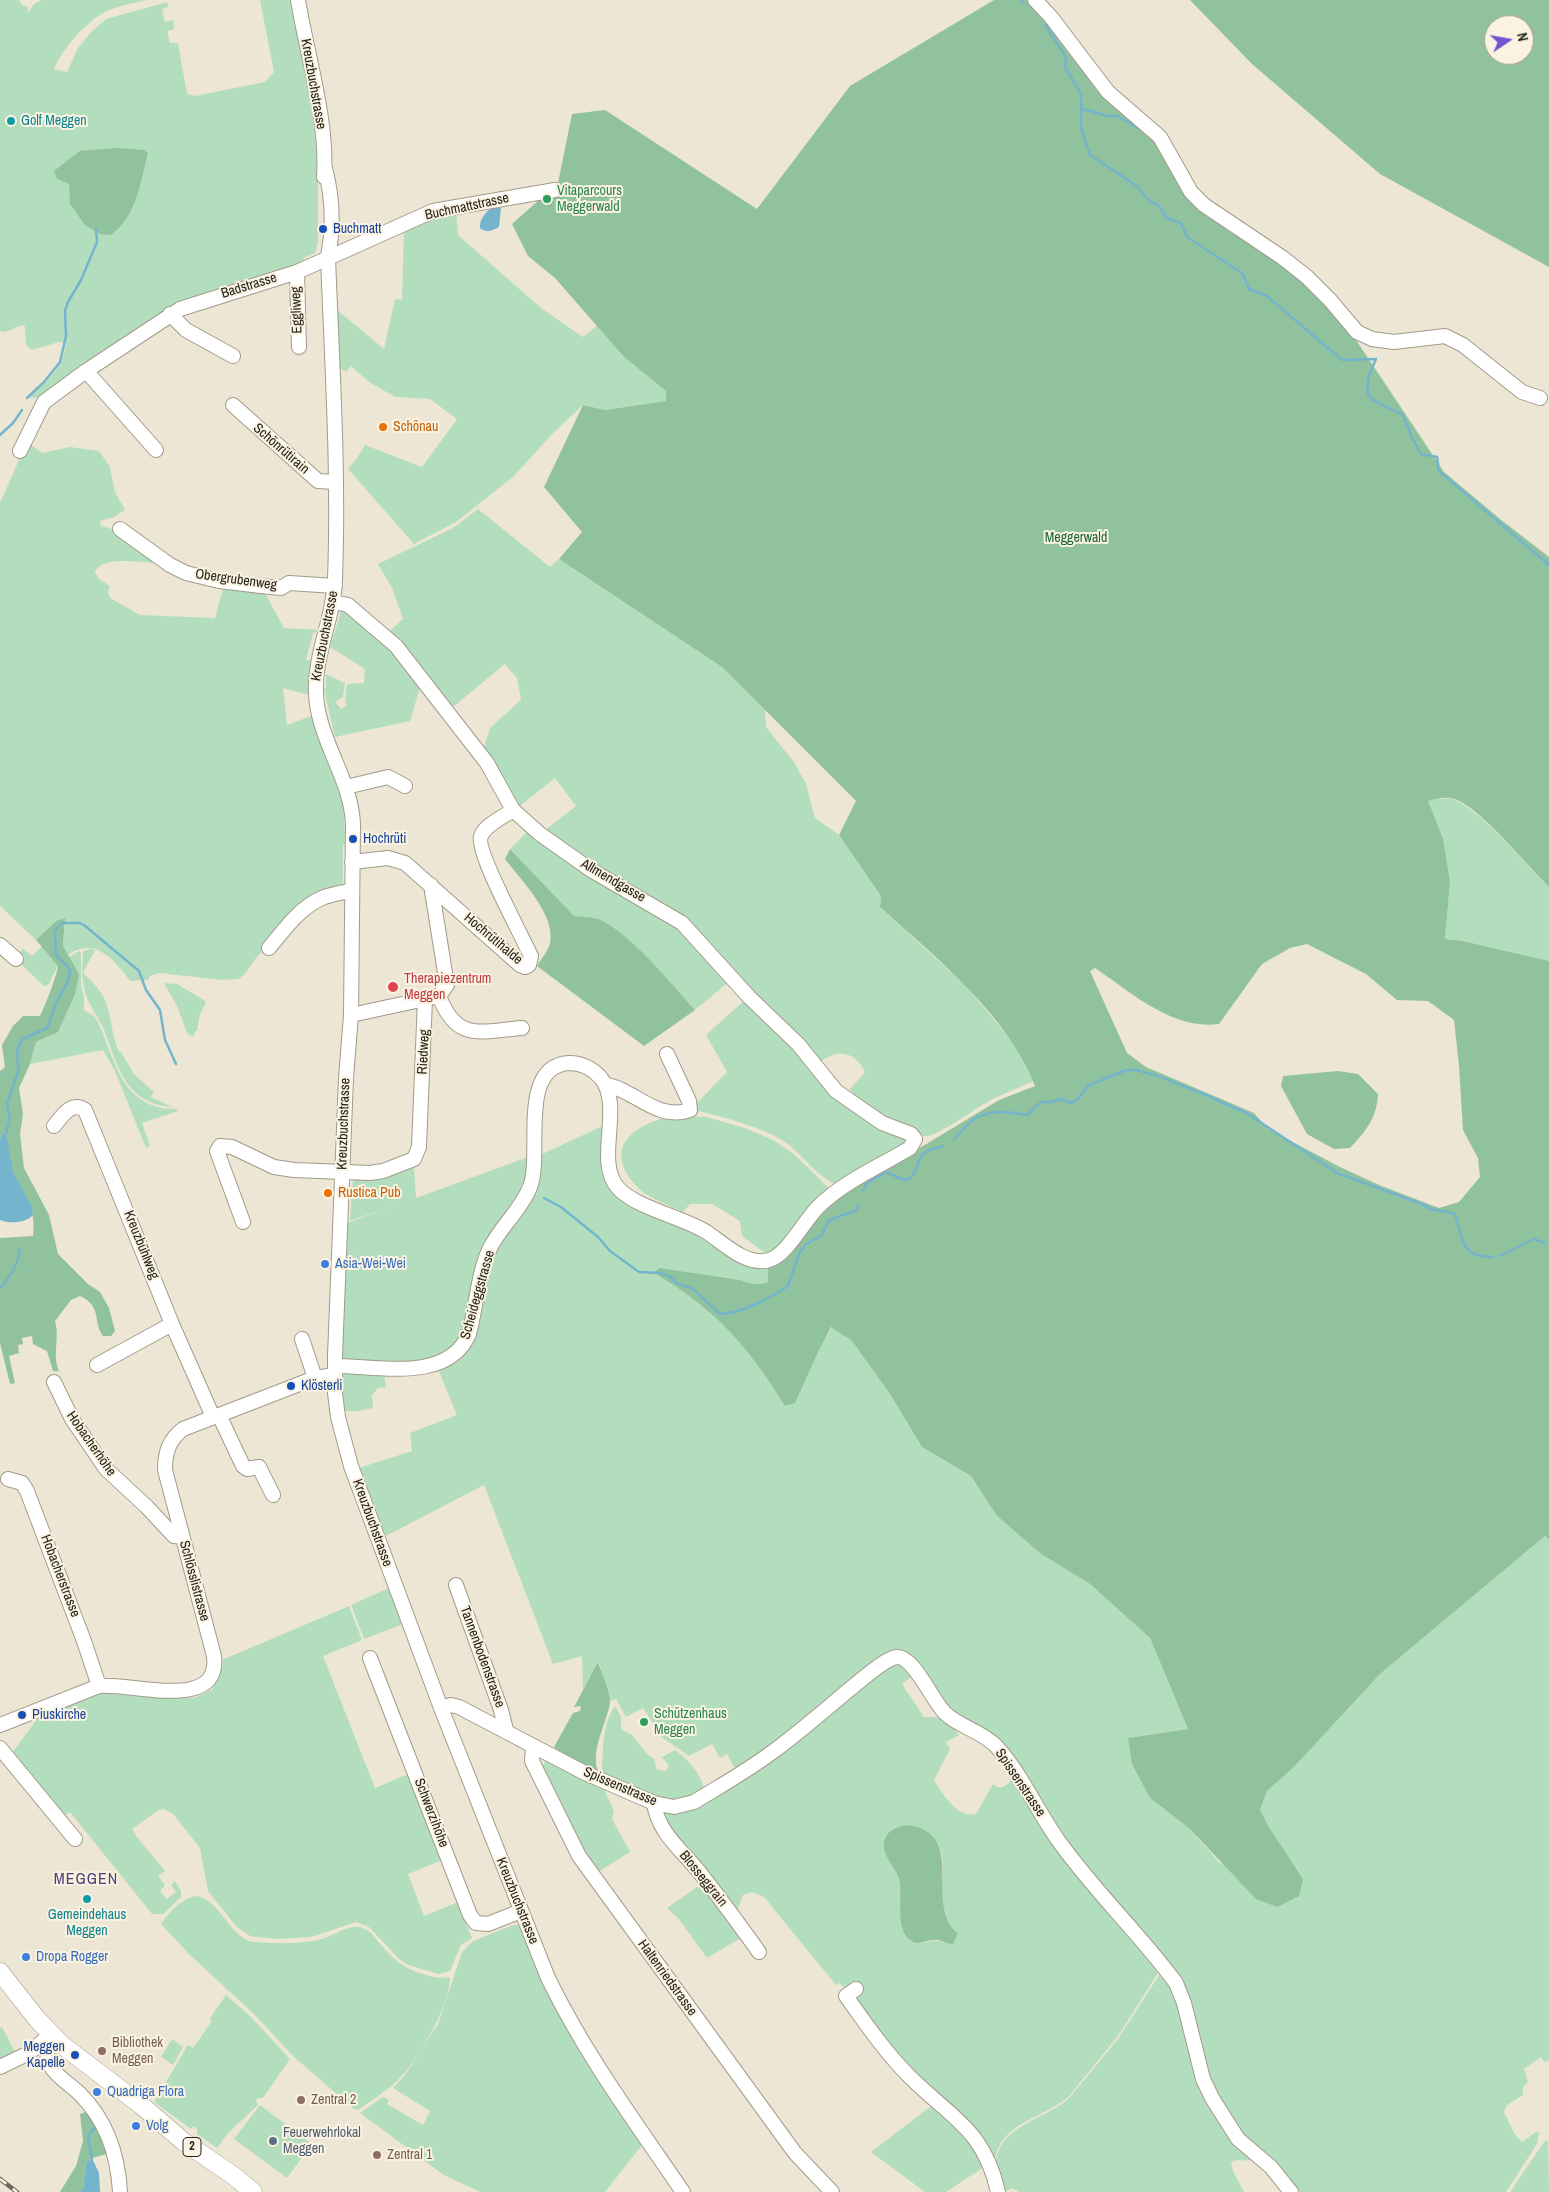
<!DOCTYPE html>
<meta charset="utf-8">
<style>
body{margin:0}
#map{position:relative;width:1549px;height:2192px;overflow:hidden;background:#eee6d4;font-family:"Archivo Narrow",sans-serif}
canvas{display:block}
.north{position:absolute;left:1484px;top:15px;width:50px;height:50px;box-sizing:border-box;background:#fbf3e1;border:1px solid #a49e91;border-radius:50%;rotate:78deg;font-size:14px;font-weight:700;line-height:20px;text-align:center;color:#211f18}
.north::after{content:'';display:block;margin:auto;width:18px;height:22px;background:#7355cf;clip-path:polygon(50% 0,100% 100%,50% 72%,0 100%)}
</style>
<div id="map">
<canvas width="1549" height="2192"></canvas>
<div class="north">N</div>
</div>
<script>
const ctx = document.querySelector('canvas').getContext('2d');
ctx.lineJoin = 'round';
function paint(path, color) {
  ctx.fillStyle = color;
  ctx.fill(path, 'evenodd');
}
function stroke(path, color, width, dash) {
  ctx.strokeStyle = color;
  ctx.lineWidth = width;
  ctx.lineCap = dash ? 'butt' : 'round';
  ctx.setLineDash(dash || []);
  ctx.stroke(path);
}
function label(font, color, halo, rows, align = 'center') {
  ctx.font = font + ' "Archivo Narrow",sans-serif';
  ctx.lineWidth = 4;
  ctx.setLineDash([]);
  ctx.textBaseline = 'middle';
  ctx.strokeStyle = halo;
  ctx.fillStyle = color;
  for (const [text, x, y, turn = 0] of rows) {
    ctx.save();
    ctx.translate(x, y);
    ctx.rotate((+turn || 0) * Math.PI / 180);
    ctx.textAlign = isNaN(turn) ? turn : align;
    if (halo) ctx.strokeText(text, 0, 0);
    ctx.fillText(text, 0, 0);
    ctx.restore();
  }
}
paint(new Path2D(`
 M0,0H19L22,5L28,7L27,14L34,4L42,0H147C135,3 121,5 109,10C90,17 61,50 54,69L67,72L78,48L91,32L106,19L167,2L169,7L162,9L165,22L173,20L174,29L167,31L170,43H178L187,94L195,96L265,82L274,72L260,0H291L313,118L318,166V243L315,253L304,258L302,265L194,298L41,397L29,398C47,381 63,368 66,343L59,342L32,350L26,345L25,327L23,325L5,332L0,331Z
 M456,210L458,235L541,308L583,337L597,326L624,357L666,391V401L605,410L583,405L553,433L514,476L456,522L414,544L348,469L357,458L365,445L422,467L457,419L430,399L395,397L369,382L351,366L346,372L340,368L336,309L384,349L395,299L402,300L404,226Z
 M27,442L42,453L70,447L99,451L110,467L115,492L125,510L114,517L100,521L101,526L116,530L163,564C147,563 100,554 95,573L99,579L110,586L108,591L110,598L140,615L215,618L224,585L264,591L284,628L322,630L313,633L306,660L312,661L309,695L283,688L287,725L314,715L341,792L344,807L345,844H343V883L295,915L256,958L244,975L238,979L222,980L159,973L150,976L148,980L130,981C115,960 94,936 68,955L63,946L65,923L56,921L36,940L0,906V503Z
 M478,509L550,567L559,559L722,667L765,710L766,727L794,762L806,784L815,818L839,835L881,896L880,907L966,986L1015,1045L1033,1081C1019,1088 1005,1093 991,1100C976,1108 940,1135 927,1136C904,1137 862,1106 850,1089L865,1072C855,1049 833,1049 817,1065L730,981L695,1010L641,952L596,919L574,916L510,849L532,827L540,834L576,806L555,778L516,809L483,750L490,728L521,700L517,678L505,664L448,711L387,633L403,619L392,588L378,564L453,528Z
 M342,608L375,630L421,684L410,721L335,737L324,689L326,688V674L345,683L343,697L335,702L341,709L347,705L345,702L347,684L364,683L365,669L330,647Z
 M1452,798C1491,818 1518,858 1549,887V961L1463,941L1445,939L1450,882L1427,800Z
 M42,946L58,966L48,985L44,986L20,963L18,954L23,949L32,956Z
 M91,949L95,950L83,973C117,1003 105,1016 119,1052H121L134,1074L154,1092L151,1097L172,1107C125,1103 119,1068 104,1030C100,1020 93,1011 88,1000C81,985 82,967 83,951Z
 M79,951L81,953V985L84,998V1010L94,1016L98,1022C116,1062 122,1110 177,1109L178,1111L142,1123L150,1146L146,1148L115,1071L103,1050L30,1064L36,1042L58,1032L79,974L69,957Z
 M164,983L177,984L204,1000L206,1003L200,1014L197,1031H195L194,1036L188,1035L177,1006Z
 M747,998L831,1089L912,1139L838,1185C821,1181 801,1153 785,1142C758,1125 725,1118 695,1110L693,1107L727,1072L706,1035Z
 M667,1116L707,1117L745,1128L773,1140L794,1154L830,1189L807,1208L798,1225L781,1247L765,1253L742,1236L740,1221L712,1204H690L683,1212C671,1206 656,1201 644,1193C626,1179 610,1152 632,1134C642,1125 655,1121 667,1116Z
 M607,1124L609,1180L768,1263V1282C757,1286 750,1284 740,1280L654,1273C716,1310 747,1345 785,1406L832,1327L852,1341L890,1394L922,1447L971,1476L997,1516L1041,1554L1090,1584L1150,1638L1188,1729L1128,1738L1150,1798L1189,1828L1220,1863L1303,1879L1269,1827L1260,1810L1267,1791L1294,1767L1380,1674L1545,1536L1549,1539V2060L1544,2062L1541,2057L1524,2069L1528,2082L1523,2087V2095L1507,2105L1504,2112L1514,2133L1522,2142L1536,2132L1539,2133L1537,2144L1506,2192H1293L1242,2139L1214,2099L1184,1998L1095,1885L1008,1756L951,1715L901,1651L737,1772L727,1754L720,1758L712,1744L689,1756L663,1738L643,1708L626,1717L616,1699L610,1701L599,1662L583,1690L582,1656L553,1664L484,1485L384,1537L359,1468L412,1451L410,1433L457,1415L435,1362L342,1363L347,1223L399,1204L350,1221L353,1178L414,1165L416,1198L531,1156H538Z
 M383,1370L386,1387L378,1388L372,1395L373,1408L358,1411H344L341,1378L344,1372Z
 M389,1588L403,1624L364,1639L351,1605Z
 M349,1606L362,1640L323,1656L375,1788L408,1774L442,1860L408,1874L424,1916L458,1902L472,1938L461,1945L450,1971L439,1974L408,1965L399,1959L369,1927L356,1922L311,1937L276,1939L250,1936L236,1926L208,1891L200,1848L173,1814L164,1809L159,1810L132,1829L137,1837L165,1871L158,1876L165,1885L160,1891L167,1899L176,1892L171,1885L175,1881L181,1891V1897L163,1914H152L70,1812L63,1817L10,1756L40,1715L97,1692L194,1698L212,1690L223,1665L222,1660Z
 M895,1660L915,1674L902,1684L924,1717H944L959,1735L946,1742L950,1749L934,1780C943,1794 956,1818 976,1814L993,1784L997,1787C1006,1789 1011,1781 1014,1774L1161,1968L1118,2036L1069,2096C1050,2114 1019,2119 1003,2140C998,2146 996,2156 994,2162L892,2052L846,1989L839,1983L836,1985L764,1897L752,1892L743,1895L737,1912L688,1856L658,1810H677ZM941,1850C947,1877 933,1913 958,1933L946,1943L935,1940L923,1943L903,1930L899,1876Z
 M615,1706L621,1717V1729L632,1735L647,1754L654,1759L657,1770L666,1771L669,1766L662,1757L675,1750C687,1758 704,1777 704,1792L671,1805L602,1773C603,1752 602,1724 615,1706Z
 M546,1761L603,1787L614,1811L612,1819L630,1852L595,1874L542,1766Z
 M704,1882L744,1936L707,1958L678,1918L667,1908Z
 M198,1896C221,1903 227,1931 249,1941C255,1943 265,1942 272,1943C287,1943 303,1943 318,1940C336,1937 353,1917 371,1933C388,1953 397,1966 423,1974C433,1977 440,1979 450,1977C450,2007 417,2062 396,2082C385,2092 371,2101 359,2109L355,2110L293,2056L256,2016L190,1955L161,1924C168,1913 184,1896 198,1896Z
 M513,1925H518L568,2031L642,2145L605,2192H480L444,2175L360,2113L383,2097L389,2100L387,2104L423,2125L430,2111L393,2088L405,2075L438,2024L462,1952L473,1941Z
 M1163,1969L1232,2144L1244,2149L1261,2161L1237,2160L1231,2162L1233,2171L1244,2192H1019L1012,2188L1004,2192C1002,2183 995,2170 996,2162C1000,2124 1048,2119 1070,2097L1118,2039Z
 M226,1995L250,2016L290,2059L263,2098H258L256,2101L258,2105L228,2133L217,2148L197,2134V2129L193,2126L191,2129L154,2102L188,2045L193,2048L212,2021L210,2018Z
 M2,2027L15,2052L0,2060V2028Z
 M172,2039L183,2047L173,2065L161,2057Z
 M935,2103L948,2114L987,2165L946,2192H925L871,2152Z
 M260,2105L312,2144L287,2178L234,2139Z
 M1548,2140L1549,2192H1510L1544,2142Z`), '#b3debe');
paint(new Path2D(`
 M994,0H1037L1108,99L1156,136L1196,204L1228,231L1272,254L1293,270L1348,328L1444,472L1500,519L1549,557V887C1525,864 1483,810 1455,799C1448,796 1435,799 1428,801L1443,839L1450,882L1445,939L1463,941L1549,961V1539L1545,1536L1380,1674L1294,1767L1267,1791L1260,1810L1269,1827L1303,1879L1299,1896L1277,1907L1256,1899L1189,1828L1150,1798L1132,1764L1128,1738L1188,1729L1150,1638L1090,1584L1041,1554L997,1516L971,1476L922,1447L890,1394L852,1341L831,1327L818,1352L795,1403L785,1406C747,1345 716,1310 654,1273L659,1268L740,1280C750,1284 757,1286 768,1282V1263L811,1226L850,1185L913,1152L999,1100L1035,1086C1007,1014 936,958 880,907L881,896L839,835L856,801L722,667L559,559L582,532L544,487L583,405L605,410L666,401V391L624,357L555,278L528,256L512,224L558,183L572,114L605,110L757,209L850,86ZM1307,944L1366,974L1397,1000L1428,1001L1454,1020L1459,1066L1463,1130L1478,1158L1480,1177L1459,1202L1439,1208L1379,1185L1340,1167L1268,1129L1254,1113L1146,1067L1127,1053L1090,971L1095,968C1132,993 1172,1030 1219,1024L1262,964L1290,948Z
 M1190,0H1549V267L1380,174L1252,64ZM1494,25H1524V55H1494Z
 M118,148L144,150L148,153C140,183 137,215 111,235L100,234L85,225L70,204L69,184L57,179L54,171L80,151Z
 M510,849L574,916C582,917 591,917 598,919C629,931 671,984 695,1010L644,1046L537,966C541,959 549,950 550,943C556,915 521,880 505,859Z
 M65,918L63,946L79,974L75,994L58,1032L36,1042L30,1064L19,1088L23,1114L20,1134L24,1168L49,1215L58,1254L88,1284L100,1292L109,1308L115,1331L111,1336H103C92,1321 103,1307 80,1296L71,1300L55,1321C60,1338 52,1355 59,1371H53L47,1351L33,1344L32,1336L22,1338L23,1344L18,1345L19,1353L9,1356L15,1383L10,1384L0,1343V1238L33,1236C37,1207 23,1197 13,1172C9,1161 8,1146 6,1133L2,1134L0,1140V1071L5,1067L2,1045L13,1026L23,1016H40C44,1009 58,972 58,966L36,940L56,921Z
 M1338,1071L1358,1074L1378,1094C1377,1118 1366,1131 1350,1148L1334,1149L1307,1134L1281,1086L1283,1076Z
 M598,1662C601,1671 611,1694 610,1703C606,1726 589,1751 599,1774L558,1754L559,1751L554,1747L573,1713L580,1711L581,1706L574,1707Z
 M906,1825C970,1832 922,1905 958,1933L953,1944C947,1944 943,1941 938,1940C927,1938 919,1948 909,1939C895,1927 903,1895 899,1879C896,1866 879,1854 885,1839C888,1830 897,1827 906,1825Z
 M88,2111L110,2153L92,2158L86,2163L83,2189L78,2192H60L76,2166L83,2141L80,2114Z`), '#90c29d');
paint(new Path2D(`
 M495,206L501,208L499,227C493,231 485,233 480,228C479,219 487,210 495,206Z
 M6,1133L13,1172L32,1207L33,1215C26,1223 10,1224 0,1220V1140L2,1134Z
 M92,2158L99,2173L100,2192H78L83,2189L86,2163Z`), '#75b4cd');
stroke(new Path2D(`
 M1021,0L1022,2
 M1045,25L1066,57L1065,67L1081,94V128L1090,155L1137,186L1149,201L1158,205L1167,218L1181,223L1187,237L1243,274L1249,289L1267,296L1342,360L1376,359L1369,375L1367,392L1373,400L1403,415L1412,438L1421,454L1437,457L1439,471L1549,565
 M1083,109L1108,116H1117L1142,130
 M27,398L44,382L60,362L66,336L65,311L68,302L81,280L97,242L96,230
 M0,435L13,423L22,410
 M6,1133L10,1117L7,1104L19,1069L17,1056L18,1047L23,1039L47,1028L57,1001L68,982L70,969L56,955L55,931L62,923H80L84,925L139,971L146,990L160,1010L165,1040L176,1064
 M954,1139C960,1134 964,1127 970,1122C988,1108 1007,1112 1027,1115L1041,1102H1052L1060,1099L1071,1103L1077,1100L1088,1086L1126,1070H1136L1158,1076L1213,1098L1248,1114L1337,1173L1422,1204C1434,1214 1443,1208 1455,1215C1464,1241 1460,1257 1493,1257
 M863,1191L867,1183L886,1172L904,1180L910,1179C926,1158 910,1155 943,1146
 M544,1198L561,1207L598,1237L610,1251L639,1272L660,1273L669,1276L678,1284L692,1288L720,1314C742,1313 769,1299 788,1286L799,1254L806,1244L821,1236L828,1222L832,1219L855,1211L859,1205
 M1499,1256L1534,1239L1545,1243
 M0,1288C10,1277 19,1263 20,1248
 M92,2158L88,2137L92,2130L97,2128`), '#75b4cd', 2.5);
const minor = new Path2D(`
 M298,0C307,55 328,121 324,177
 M1035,0L1051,17L1108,92L1160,137L1191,192L1204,205L1283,258L1307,277L1330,300L1357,332L1372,339L1394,342L1445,336L1463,345L1522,392L1540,398
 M325,168C333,198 334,226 328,257C332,364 339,472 335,579C334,618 314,654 316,694C318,740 351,778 353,824L351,1015L346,1078L335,1356V1393L338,1417L351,1466L441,1708L548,1978C585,2054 635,2122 683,2192
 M297,272L299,347
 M170,314L186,330L233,356
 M86,371L156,450
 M233,405L318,481L335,482
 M20,451L44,402L86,371L180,309L297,272L433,211L555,190
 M120,529L170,565L186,573L219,581L261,586L281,588L289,583L335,586
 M334,602L348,605L396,646L487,763L513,810L540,834L591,870L682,923L749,997L798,1044L836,1091L882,1123L911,1134L915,1139L910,1148C880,1166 843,1182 818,1207C804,1221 787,1255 769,1260C748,1267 724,1244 708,1233C683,1217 636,1208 618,1188C594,1161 624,1107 601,1078C593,1069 582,1063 569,1063C517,1066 543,1155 530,1187C521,1210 501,1226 490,1248C478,1272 476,1308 469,1334C448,1383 378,1366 335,1366
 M346,787L388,777L405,786
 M352,862L388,858L405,863L520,965L525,967L529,965L531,956C523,938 475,850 481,836C485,825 503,817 513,810
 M0,945L16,959
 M269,948C284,930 299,908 322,898C331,894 342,893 352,890
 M439,996C457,1043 481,1031 522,1028
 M351,1015L439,996L447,985L431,885
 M606,1085C634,1089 657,1122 690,1110L689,1101L667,1054
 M54,1126C63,1115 71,1101 85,1110L172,1324L213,1417
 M243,1222L217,1151L220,1146L232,1147L274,1167L294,1170L370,1173L383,1171L414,1159L419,1147L425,999
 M302,1339L315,1378
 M97,1365L172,1324
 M54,1382L72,1419L106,1469L147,1507L174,1536L182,1537
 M219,1415L243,1466L247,1469L259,1467L273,1495
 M8,1479L22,1483L27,1491L84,1641L99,1686
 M456,1585L501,1710L506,1730
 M370,1658L470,1915L476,1923L488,1924L521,1911
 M441,1708L451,1705L459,1707L583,1772L654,1803L674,1807L694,1802C720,1786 747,1771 771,1753C800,1732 828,1707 856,1684C865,1677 886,1658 897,1657C914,1656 933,1702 945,1713C959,1727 982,1731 996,1746C1021,1773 1036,1809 1058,1840C1094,1891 1140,1934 1176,1983L1184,2003L1203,2079L1212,2098L1238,2139L1271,2167L1291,2192
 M0,1725L99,1686C130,1682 221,1713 214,1656L165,1470C165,1452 169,1440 183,1429L315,1378L335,1375
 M533,1747L532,1761L579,1856L795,2153L832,2192
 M0,1748L75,1839
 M654,1803C658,1835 686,1853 704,1878C723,1902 741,1927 759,1952
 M856,1989L846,1996C866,2024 885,2052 910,2077C951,2118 984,2129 998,2192
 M51,2034C49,2042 46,2053 48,2060C52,2074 70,2084 80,2094C107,2121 118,2155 120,2192
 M0,2067L29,2053L51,2034`);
const major = new Path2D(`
 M0,1972L37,2019L62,2045L141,2105L184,2142L234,2176L253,2192`);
stroke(minor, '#a29b8a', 16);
stroke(major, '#a29b8a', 19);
stroke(minor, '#fff', 14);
stroke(major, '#fff', 18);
const rail = new Path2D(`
 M0,2179L17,2192`);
stroke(rail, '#6c685d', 4.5);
stroke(rail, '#fbf3e1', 2.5, [8]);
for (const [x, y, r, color] of [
 [11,121,5,"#0f9aa8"],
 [547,199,5,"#2e9e5b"],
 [323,229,5,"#1a4fb4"],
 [383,427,5,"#e8710a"],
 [353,839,5,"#1a4fb4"],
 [393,987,6,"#e0444e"],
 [328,1193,5,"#e8710a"],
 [325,1264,5,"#3f7fe0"],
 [291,1386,5,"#1a4fb4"],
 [22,1715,5,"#1a4fb4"],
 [644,1722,5,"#2e9e5b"],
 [87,1899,5,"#0f9aa8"],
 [26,1957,5,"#3f7fe0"],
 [102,2051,5,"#8d6e63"],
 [75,2055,5,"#1a4fb4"],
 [97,2092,5,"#3f7fe0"],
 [301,2100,5,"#8d6e63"],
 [136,2126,5,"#3f7fe0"],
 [273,2141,5,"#5c6f8a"],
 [377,2155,5,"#8d6e63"]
]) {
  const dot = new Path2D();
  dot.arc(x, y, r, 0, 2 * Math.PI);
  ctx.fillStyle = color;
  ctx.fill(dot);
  stroke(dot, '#fbf3e1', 2);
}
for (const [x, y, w] of [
 [192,2147,18]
]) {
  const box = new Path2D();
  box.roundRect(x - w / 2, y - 9.5, w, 19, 4);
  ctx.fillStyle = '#fbf3e1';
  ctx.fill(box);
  stroke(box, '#211f18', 1);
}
label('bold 12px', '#211f18', null, [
 ["2",192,2147]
]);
label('14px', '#211f18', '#fbf3e1', [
 ["Kreuzbuchstrasse",313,84,80],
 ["Buchmattstrasse",467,207,-12],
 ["Badstrasse",249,286,-17],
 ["Eggliweg",297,310,-92],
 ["Schönrütirain",281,449,41],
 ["Obergrubenweg",236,580,8],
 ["Kreuzbuchstrasse",325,636,-79],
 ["Allmendgasse",613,881,30],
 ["Hochrütihalde",493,939,40],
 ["Riedweg",424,1052,-87],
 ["Kreuzbuchstrasse",344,1124,-88],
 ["Kreuzbühlweg",141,1245,68],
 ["Scheideggstrasse",478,1295,-74],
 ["Hobacherhöhe",91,1444,55],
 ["Kreuzbuchstrasse",372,1523,70],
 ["Hobacherstrasse",60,1576,69],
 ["Schlösslistrasse",194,1581,75],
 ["Tannenbodenstrasse",482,1657,70],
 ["Spissenstrasse",1020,1783,56],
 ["Spissenstrasse",620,1787,23],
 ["Schwerzihöhe",431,1813,69],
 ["Blosseggrain",703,1879,51],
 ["Kreuzbuchstrasse",517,1901,68],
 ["Haltenriedstrasse",667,1978,54]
]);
label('14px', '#0d838f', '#fbf3e1', [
 ["Golf Meggen",21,121],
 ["Gemeindehaus",87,1915,"center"],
 ["Meggen",87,1931,"center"]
], 'left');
label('14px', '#27864d', '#fbf3e1', [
 ["Vitaparcours",557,191],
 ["Meggerwald",557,207],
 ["Schützenhaus",654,1714],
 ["Meggen",654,1730]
], 'left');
label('14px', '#164399', '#fbf3e1', [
 ["Buchmatt",333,229],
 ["Hochrüti",363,839],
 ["Klösterli",301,1386],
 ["Piuskirche",32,1715],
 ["Meggen",65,2047,"right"],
 ["Kapelle",65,2063,"right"]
], 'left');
label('14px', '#c56008', '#fbf3e1', [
 ["Schönau",393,427],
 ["Rustica Pub",338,1193]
], 'left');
label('14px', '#1a6638', '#fbf3e1', [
 ["Meggerwald",1076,538]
]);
label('14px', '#be3a42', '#fbf3e1', [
 ["Therapiezentrum",404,979],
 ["Meggen",404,995]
], 'left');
label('14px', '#366cbe', '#fbf3e1', [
 ["Asia-Wei-Wei",335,1264],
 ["Dropa Rogger",36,1957],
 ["Quadriga Flora",107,2092],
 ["Volg",146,2126]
], 'left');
label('14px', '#785e54', '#fbf3e1', [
 ["Bibliothek",112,2043],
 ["Meggen",112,2059],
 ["Zentral 2",311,2100],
 ["Zentral 1",387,2155]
], 'left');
label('14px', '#4e5e75', '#fbf3e1', [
 ["Feuerwehrlokal",283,2133],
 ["Meggen",283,2149]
], 'left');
ctx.letterSpacing = '1px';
label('16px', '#493d7a', '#fbf3e1', [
 ["MEGGEN",86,1880]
]);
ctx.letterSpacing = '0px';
</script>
